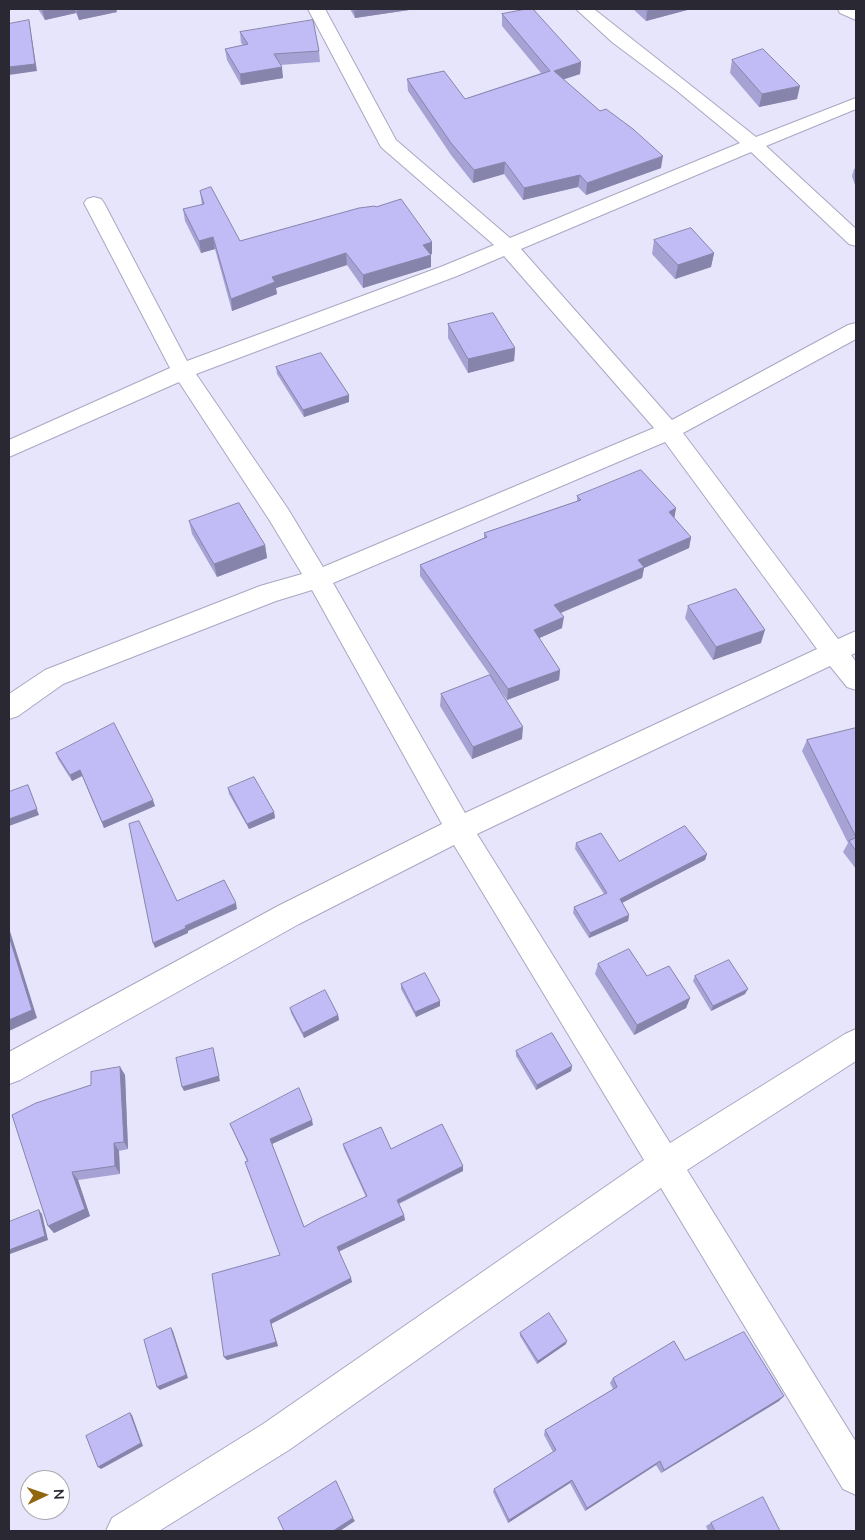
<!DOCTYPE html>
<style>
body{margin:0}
#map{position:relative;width:865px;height:1540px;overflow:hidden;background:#e6e5fc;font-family:Mulish,sans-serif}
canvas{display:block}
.frame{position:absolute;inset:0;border:10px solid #292833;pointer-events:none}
.north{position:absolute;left:20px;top:1470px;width:50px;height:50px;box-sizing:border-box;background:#fff;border:1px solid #a9a9ad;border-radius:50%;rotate:87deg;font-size:14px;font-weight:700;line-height:20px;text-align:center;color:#292833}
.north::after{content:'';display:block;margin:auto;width:18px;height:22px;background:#91660f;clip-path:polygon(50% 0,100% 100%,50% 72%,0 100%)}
</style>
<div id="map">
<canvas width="865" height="1540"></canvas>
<div class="frame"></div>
<div class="north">N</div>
</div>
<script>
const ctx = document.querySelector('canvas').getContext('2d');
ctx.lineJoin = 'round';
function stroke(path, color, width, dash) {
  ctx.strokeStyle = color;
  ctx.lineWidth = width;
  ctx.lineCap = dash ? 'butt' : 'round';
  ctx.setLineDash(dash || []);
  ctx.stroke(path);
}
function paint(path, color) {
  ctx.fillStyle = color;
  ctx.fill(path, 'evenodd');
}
const minor = new Path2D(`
 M308,9H325L396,140L510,238L740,143L676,90L612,42L576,9H594L756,137L856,98V109L766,146L856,229V246L849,244L751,152L521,249L672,420L848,325L856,323V339L683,433L838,639L856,631V653L851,655L856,662V690L847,687L830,666L477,834L670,1143L845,1034L856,1029V1061L687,1170L856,1442V1495L843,1489L661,1188L289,1450L159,1531H106L112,1518L263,1424L644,1160L454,845L299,924L20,1080L9,1084V1052L278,906L442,824L312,590L276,601L63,684L18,716L9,719V694L45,670L260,586L302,574L270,521L179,382L9,457V440L170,368L84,203L87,199L94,197L101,199L104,203L187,361L443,266L494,245L381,147ZM504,256L654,428L323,567L288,509L196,374L457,276ZM665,442L817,649L465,813L333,583Z
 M838,9H856V20L840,13Z`);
stroke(minor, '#a9a7c2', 2);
paint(minor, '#fff');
paint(new Path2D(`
 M38,9H116L117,12L79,20L76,13L45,20Z
 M350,9H409V10L355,18Z
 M633,9H691L646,21Z
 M502,14L581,62L580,74L563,79L661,168L586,195L578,187L523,200L504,174L473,183L451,155L408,91L407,79L465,99L541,73L502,26Z
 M240,32L319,51L320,62L280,65L283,78L241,85L227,60L225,49L243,45L241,43Z
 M732,60L797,99L759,107L730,73Z
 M856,168V188L852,176L854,169Z
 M200,191L240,241L376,207L432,254H430L431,267L363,288L347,265L276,288L277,294L232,311L215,249L201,253L185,221L183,209L202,205Z
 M654,240L714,253L711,267L675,279L652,254Z
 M448,324L515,348L514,361L468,373L448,338Z
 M276,367L349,395V402L304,417L277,374Z
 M577,496L676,508L674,518L691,537L689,548L644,568L642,578L561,613L562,628L539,638L560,670L559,680L507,700L493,680L522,739L472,759L440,706L441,694L490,675L420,576V565L484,538V533L577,501Z
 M189,521L265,545L267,558L217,577L192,534Z
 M688,606L761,643L713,660L685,618Z
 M856,728V869L843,852L848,843L802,751L807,740Z
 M56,753L155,806L104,828L82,776L72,781L58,759Z
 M228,788L274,812L275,818L249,829L229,794Z
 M576,843L619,861L707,854L705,860L622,903L629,915L628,921L589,938L573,913L574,907L604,894L575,849Z
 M598,964L647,976L690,998L686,1008L634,1035L595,974Z
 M695,976L745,994L711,1011L693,981Z
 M401,984L440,1006L416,1017L401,989Z
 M290,1008L338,1015L339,1020L304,1038L291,1013Z
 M516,1051L572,1066L571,1071L536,1090L516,1056Z
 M120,1067L125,1075L128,1149L119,1151L120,1174L78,1180L90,1216L54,1233L48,1226L91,1085Z
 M230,1124L313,1125L272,1144L304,1227L366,1197L344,1149L343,1144L391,1149L463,1166V1171L399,1204L405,1220L339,1251L352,1282L271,1324L278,1346L227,1360L224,1357L280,1255L247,1161Z
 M520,1333L566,1344L537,1364L520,1336Z
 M685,1360L779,1401L661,1473L656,1465L585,1511L570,1483L508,1523L493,1492L494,1489L553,1452L544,1435L545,1430L613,1389L610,1383L613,1378Z
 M711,1523L780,1531H708L706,1526Z`), '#a6a2d3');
paint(new Path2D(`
 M42,9H75L76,13L45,20Z
 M76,9H116L117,12L79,20Z
 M373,9H409V10L355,18L354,11Z
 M656,9H691L646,21L647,11Z
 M29,20L37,71L9,75V67Z
 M581,62L580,74L553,83L554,71Z
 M282,67L283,78L241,85L240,74Z
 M800,86L797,99L759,107L762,94Z
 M663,156L661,168L586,195L587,183Z
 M505,162L504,174L473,183L474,170Z
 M580,175L578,187L523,200L524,188Z
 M213,237L215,249L201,253L199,241Z
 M432,242V254L423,257V245Z
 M346,253L347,265L276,288L277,294L232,311L231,299L272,277Z
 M714,253L711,267L675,279L678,265Z
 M431,255V267L363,288V275Z
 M515,348L514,361L468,373V359Z
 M349,395V402L304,417L303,410Z
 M676,508L674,520L669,512Z
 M691,537L689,548L644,568L642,578L553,616L554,605L638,560Z
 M265,545L267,558L217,577L214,564Z
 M564,617L562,628L533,641L534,630Z
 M765,630L761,643L713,660L716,647Z
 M560,670L559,680L507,700L508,689Z
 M523,727L522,739L472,759L473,747Z
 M80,770L82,776L72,781L70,775Z
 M28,785L39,815L9,826V819Z
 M153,800L155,806L104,828L102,822Z
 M274,812L275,818L249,829L247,824Z
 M707,854L705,860L618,905L620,899Z
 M236,903L237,909L188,931V933L155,948L153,943L185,926Z
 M629,915L628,921L589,938L590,933Z
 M9,928L37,1018L9,1031Z
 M748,989L745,994L711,1011L713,1006Z
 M690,998L686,1008L634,1035L637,1025Z
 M440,1001V1006L416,1017L415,1012Z
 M338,1015L339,1020L304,1038L303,1033Z
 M213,1048L220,1081L184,1091L182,1087Z
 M572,1066L571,1071L536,1090L537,1085Z
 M120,1067L125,1075L128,1149L124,1142Z
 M312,1120L313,1125L272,1144L270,1139Z
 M114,1143L119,1151L120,1174L115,1166Z
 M463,1166V1171L397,1204V1200Z
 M72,1172L78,1180L90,1216L54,1233L48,1226Z
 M39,1210L42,1214L48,1240L10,1254L9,1252V1250Z
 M404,1215L405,1220L338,1252L337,1247Z
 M351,1278L352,1282L271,1324L278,1346L227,1360L224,1357L270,1320Z
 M171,1328L173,1331L188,1378L160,1390L157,1387Z
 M567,1341L566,1344L537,1364L538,1361Z
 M784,1396L779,1401L661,1473L664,1470Z
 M130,1413L132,1415L143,1446L101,1469L98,1467Z
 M660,1461L656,1465L585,1511L587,1508Z
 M572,1480L570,1483L508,1523L509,1520Z
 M353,1518L355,1521L340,1531H333Z`), '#8784ac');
const building = new Path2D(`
 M353,9H373L354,11Z
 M527,9H533L581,62L554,71L600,111L606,109L633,129L663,156L587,183L580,175L524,188L505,162L474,170L451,143L407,79L444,71L465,99L550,71L502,14Z
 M645,9H656L647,11Z
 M29,20L35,64L9,67V24Z
 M313,20L319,51L274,54L282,67L240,74L225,49L248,44L240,32Z
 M763,49L800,86L762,94L732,60Z
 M211,187L240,241L359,208L375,206L376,207L401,199L432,242L423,245L431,255L363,275L346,253L272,277L275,282L231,299L213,237L199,241L183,209L204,204L200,191Z
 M691,228L714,253L678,265L654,240Z
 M493,313L515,348L468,359L448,324Z
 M321,353L349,395L303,410L276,367Z
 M641,470L676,508L669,512L691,537L638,560L644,567L554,605L564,617L534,630L560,670L508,689L420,565L487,537L484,533L581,500L577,496Z
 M239,503L265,545L214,564L189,521Z
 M736,589L765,630L716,647L688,606Z
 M490,675L523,727L473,747L441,694Z
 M114,723L153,800L102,822L80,770L70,775L56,753Z
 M856,728V837L807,740Z
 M254,777L274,812L247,824L228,788Z
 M28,785L37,809L9,819V792Z
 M139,821L177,901L224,880L236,903L185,926L186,928L153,943L129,824Z
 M685,826L707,854L620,899L629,915L590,933L574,907L607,893L576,843L601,833L619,861Z
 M856,838V851L849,841Z
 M9,936L32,1010L9,1020Z
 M629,949L647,976L669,966L690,998L637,1025L598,964Z
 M729,960L748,989L713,1006L695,976Z
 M425,973L440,1001L415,1012L401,984Z
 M325,990L338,1015L303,1033L290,1008Z
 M552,1033L572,1066L537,1085L516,1051Z
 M213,1048L219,1076L182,1087L176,1058Z
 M120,1067L124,1142L114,1143L115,1166L72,1172L85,1209L48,1226L12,1115L36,1103L91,1085V1072Z
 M299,1088L312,1120L270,1139L304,1227L318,1219L367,1196L343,1144L381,1127L391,1149L442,1124L463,1166L397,1200L404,1215L337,1247L351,1278L270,1320L276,1342L224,1357L212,1274L280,1255L245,1162L248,1161L230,1124Z
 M39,1210L45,1236L9,1250V1222Z
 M549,1313L567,1341L538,1361L520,1333Z
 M171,1328L186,1375L157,1387L144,1340Z
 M744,1332L784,1396L664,1470L660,1461L587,1508L572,1480L509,1520L494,1489L556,1450L545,1430L617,1387L613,1378L674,1341L685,1360Z
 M130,1413L141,1443L98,1467L86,1436Z
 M336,1481L353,1518L333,1531H284L278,1518Z
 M763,1497L780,1531H715L711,1523Z`);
paint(building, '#c1bcf5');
stroke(building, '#8784ac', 1);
</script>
